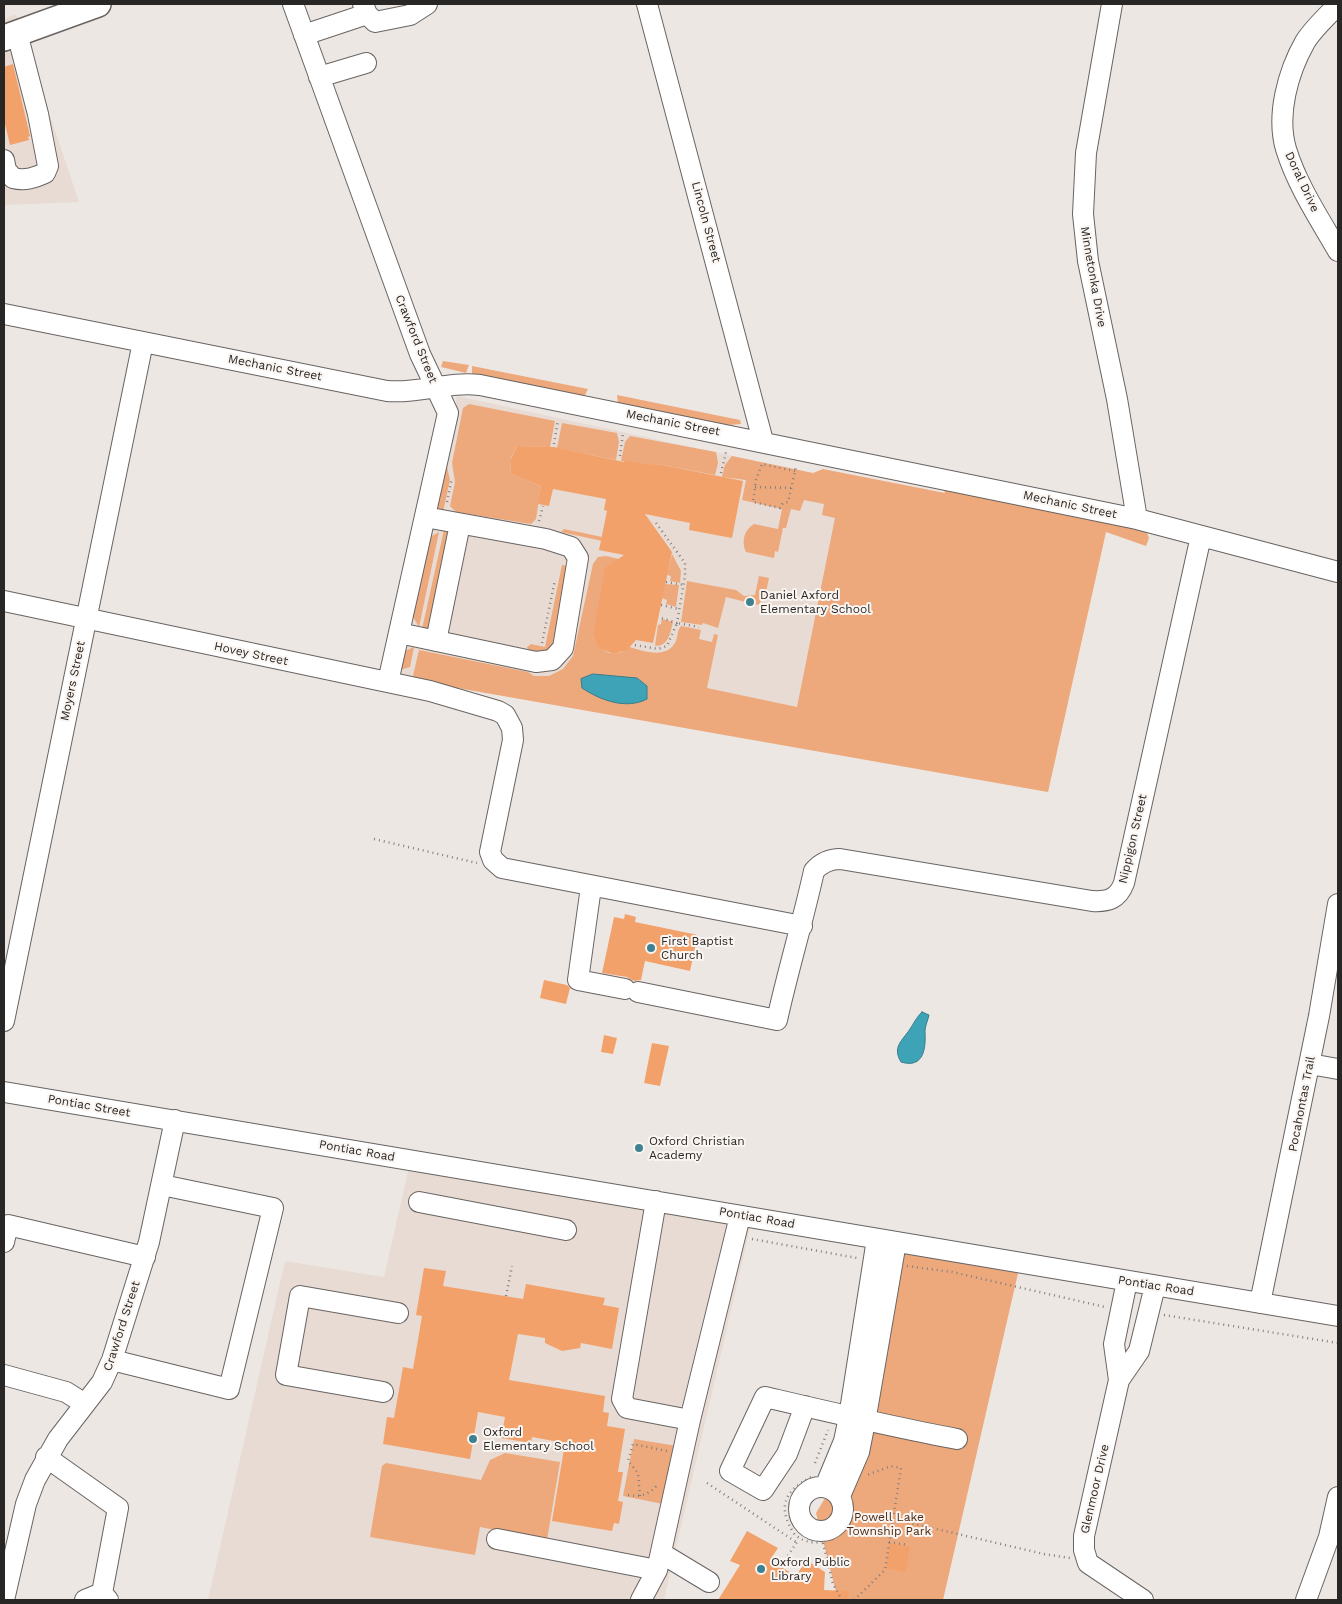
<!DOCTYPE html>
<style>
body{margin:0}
#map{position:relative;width:1342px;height:1604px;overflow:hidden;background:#ede7e4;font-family:"Work Sans",sans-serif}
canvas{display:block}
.frame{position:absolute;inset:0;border:5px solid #292726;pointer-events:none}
</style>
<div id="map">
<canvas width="1342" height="1604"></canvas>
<div class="frame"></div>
</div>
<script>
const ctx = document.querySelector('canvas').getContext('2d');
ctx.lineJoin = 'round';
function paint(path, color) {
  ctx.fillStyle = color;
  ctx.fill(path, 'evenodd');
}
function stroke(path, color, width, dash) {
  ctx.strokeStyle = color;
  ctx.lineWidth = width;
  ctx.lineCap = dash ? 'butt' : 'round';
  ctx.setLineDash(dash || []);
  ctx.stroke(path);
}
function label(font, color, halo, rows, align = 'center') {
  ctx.font = font + ' "Work Sans",sans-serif';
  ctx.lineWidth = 4;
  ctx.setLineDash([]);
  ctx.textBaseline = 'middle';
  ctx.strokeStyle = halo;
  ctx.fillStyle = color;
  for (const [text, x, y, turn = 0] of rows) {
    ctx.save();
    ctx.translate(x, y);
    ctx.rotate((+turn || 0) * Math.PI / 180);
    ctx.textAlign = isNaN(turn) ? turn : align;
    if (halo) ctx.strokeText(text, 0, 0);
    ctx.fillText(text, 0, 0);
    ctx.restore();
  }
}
paint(new Path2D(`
 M16,14L79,202L4,205V19Z
 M457,396L912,495L1106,531L1048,792L391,673L431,511Z
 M409,1167L751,1224L664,1600H208L285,1261L384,1277Z`), '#e7dbd3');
paint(new Path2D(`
 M443,361L469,365L466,373L441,367Z
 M472,366L588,389L584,397L472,374Z
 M617,395L740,420L741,424L729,425L618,404Z
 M458,404L447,467L450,480L443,512L438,508L436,500Z
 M469,404L555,421L550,447L517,446L510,459L511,474L541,486L536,519L531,524L456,512L450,506L455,482L452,463L463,408Z
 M562,423L617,433L619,442L616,460L557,448Z
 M630,436L716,452L718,463L715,475L658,464L657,470L646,464L621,461L625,442Z
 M732,456L813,473L823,469L945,493L942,485L1146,530L1149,538L1146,546L1106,532L1048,792L412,680L419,650L528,672L534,676H549L563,669L573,656L593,564L598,557L606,556L619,559L593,636C599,652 616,660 629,647C644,651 667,660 676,641C678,635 677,631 681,626L701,630L699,639L712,642L714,634L718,635L707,688L797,707L835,518L822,515L824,504L804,500L800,511L791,509L786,528H783L778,552L775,551L774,558L746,552C741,542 744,530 754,524L778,529L782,509L742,500L746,480L722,477L725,465Z
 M564,529L626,542L625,546L561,532Z
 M444,530L450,531L432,631L422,629Z
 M439,532L419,627L413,617L430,537Z
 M672,554L681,571L680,583L670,581L671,576L667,575Z
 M562,565L569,566L553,644L548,650L538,653L529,651L527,647L531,644L545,647Z
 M759,576L769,578L765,597L758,605L726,597L718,628L703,623L702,625L681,622L687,581L736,590L744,596L755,595Z
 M665,584L679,585L676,607L666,604L667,600L662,598Z
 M662,619L673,622C670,633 669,646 655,646L658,625L661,624Z
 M414,647L410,667L400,670L405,651Z
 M885,1246L1019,1269L943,1600H838L816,1513L840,1473Z
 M634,1439L677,1446L663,1504L623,1496Z
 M505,1453L560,1462L547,1540L480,1527L475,1555L370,1537L382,1466L386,1463L481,1480L490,1460Z`), '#eda97c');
const water = new Path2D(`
 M593,674L637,678L647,686V699C626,710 600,700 582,688L581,679Z
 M922,1012L929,1015C928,1020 925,1026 925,1031C926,1048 924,1069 901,1062C892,1047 902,1041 910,1029C914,1023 916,1018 922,1012Z`);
paint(water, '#3ea3b7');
stroke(water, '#387e8c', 1);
paint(new Path2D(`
 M13,64L30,136L28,137L29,140L10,145L4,120V67Z
 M517,446L554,447L624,462L625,460L658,466V464L743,481L732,538L689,530L690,523L645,514L672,552L653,643L636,640L627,650L614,654L601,649L596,643L593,636L605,568L624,555L599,550L607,511L604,510L606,499L553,489L549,506L538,504L541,486L511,474L510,460Z
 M625,914L636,917L635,922L698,935L690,971L645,961L641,980L634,981L627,977L602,973L614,917L624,919Z
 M544,980L567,985L570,988L566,1004L540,998Z
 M604,1035L617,1038L613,1054L601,1052Z
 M652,1043L669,1046L660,1086L644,1083Z
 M424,1268L446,1271L443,1286L523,1299L526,1284L605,1298L603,1305L619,1308L612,1349L581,1343L580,1348L562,1351L545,1343V1338L518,1334L509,1380L605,1396L603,1412L609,1413L607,1426L625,1429L618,1472H623L618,1501L623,1502L619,1524L614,1523L612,1531L552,1521L565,1443L532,1437L531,1443L501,1438L505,1417L478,1412L470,1459L383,1444L387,1417L394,1418L403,1367L413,1369L422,1316L416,1315Z
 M747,1531L778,1548L770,1560L796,1576L806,1560L825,1572L824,1590L849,1591L848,1600H718L740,1565L730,1561Z
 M890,1543L910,1547L905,1572L886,1568Z`), '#f3a16b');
const minor = new Path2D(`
 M293,4L420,354L448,413L388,682
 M647,4L763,441
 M1112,4L1086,153L1083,214L1088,261L1117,399L1137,519
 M1338,5C1327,16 1313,29 1305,42C1288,72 1276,115 1286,149C1297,185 1319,218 1338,251
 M367,14L375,22L410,15L427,4
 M304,35L367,14L363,4
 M319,77L366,63
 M4,160L6,170L13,178C25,181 34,178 45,173L48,166L38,114L17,33
 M4,314L387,391C418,394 449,381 480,385L1137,519L1338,572
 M4,601L430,691L498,711L505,715L512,728L513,740L490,852L493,860L502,868L802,926
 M399,633L536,662L552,660L563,648L578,558L571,547L546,539L425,517
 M436,641L460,524
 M591,887L578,980L625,989
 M638,992L777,1020C788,970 803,921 814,871C821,863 829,859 840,859L1092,901C1108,902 1118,899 1124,883L1201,536
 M4,1021L143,342
 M1310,1064L1338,1069
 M4,1092L1338,1316
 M656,1201L622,1399L627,1408L690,1420
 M419,1202L566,1230
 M4,1242L8,1225L145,1257
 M1260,1303L1319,1016L1338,904
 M112,1360L229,1389L273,1208L162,1185
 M4,1375L66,1392L85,1404
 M1119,1380L1114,1344L1127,1281
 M383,1392L286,1375L300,1296L398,1313
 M805,1406L787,1454L763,1490L730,1471L765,1397C829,1412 892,1427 957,1439
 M46,1457L118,1508L102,1593
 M799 1509a22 22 0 1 1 44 0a22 22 0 1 1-44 0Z
 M825,1487L844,1441L849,1417L877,1239
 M840,1496L859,1452L865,1422L896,1242
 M497,1539L657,1570
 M661,1553L709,1582
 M4,1600L26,1504L35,1480L58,1439L102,1382L112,1360L149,1242L175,1120
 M85,1600L102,1593L108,1600
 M641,1600L657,1570L690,1420L740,1216
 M1143,1600L1088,1563L1084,1550V1536L1119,1380L1139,1351L1155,1286
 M1306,1600L1329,1537L1338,1497`);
const major = new Path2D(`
 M4,38L98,4`);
stroke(minor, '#696462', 22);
stroke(major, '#696462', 28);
stroke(new Path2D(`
 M554,444L558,420
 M620,456L623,433
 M795,471L762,464L756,480L753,502L780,508L783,503L788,502L796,467
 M721,473L726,452
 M755,487L791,488
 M447,502L452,478
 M539,521L543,506
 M656,523L685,563V576L677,623L658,617
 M666,582L684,585
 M661,605L679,609
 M542,643L555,580
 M635,645L658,649L667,646L677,623L699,627
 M374,839L477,863
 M752,1239L857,1258
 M907,1266L952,1272L1105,1307
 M506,1296L512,1266
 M1164,1315L1338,1343
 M815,1463L828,1430
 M811,1477C783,1492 777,1508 795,1535C815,1550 833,1540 848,1525L850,1509
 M707,1483L796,1542
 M628,1495C641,1497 649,1495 657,1485
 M640,1496L638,1473L628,1461L633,1444L667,1451
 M893,1519L1044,1554L1070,1558
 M889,1542L908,1545
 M823,1543L833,1584L842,1600
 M785,1560L797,1542
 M854,1600L885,1570L901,1468L891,1466L867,1475`), '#837f7d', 2.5, [1, 4]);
stroke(minor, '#fff', 20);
stroke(major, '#fff', 25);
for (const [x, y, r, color] of [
 [750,602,5,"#3e8291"],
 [651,948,5,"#3e8291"],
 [639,1148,5,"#3e8291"],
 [473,1439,5,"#3e8291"],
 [761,1569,5,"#3e8291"]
]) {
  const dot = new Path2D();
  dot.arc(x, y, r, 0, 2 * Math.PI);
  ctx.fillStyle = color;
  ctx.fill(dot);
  stroke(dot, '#faf5f1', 2);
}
label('12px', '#292726', '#faf5f1', [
 ["Doral Drive",1302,182,65],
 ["Lincoln Street",706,222,75],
 ["Minnetonka Drive",1093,277,80],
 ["Crawford Street",416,339,68],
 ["Mechanic Street",275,368,11],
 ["Mechanic Street",673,423,11],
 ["Mechanic Street",1070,505,12],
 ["Hovey Street",251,654,12],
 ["Moyers Street",73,681,-78],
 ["Nippigon Street",1133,839,-77],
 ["Pocahontas Trail",1302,1104,-79],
 ["Pontiac Street",89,1106,10],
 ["Pontiac Road",357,1151,10],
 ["Pontiac Road",757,1218,10],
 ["Pontiac Road",1156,1286,9],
 ["Crawford Street",122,1326,-72],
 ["Glenmoor Drive",1095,1489,-77]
]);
label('12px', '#292726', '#faf5f1', [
 ["Daniel Axford",760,595],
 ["Elementary School",760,609],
 ["First Baptist",661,941],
 ["Church",661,955],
 ["Oxford Christian",649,1141],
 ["Academy",649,1155],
 ["Oxford",483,1432],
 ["Elementary School",483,1446],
 ["Oxford Public",771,1562],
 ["Library",771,1576]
], 'left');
label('12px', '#4b2a13', '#faf5f1', [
 ["Powell Lake",889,1517],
 ["Township Park",889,1531]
]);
</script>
